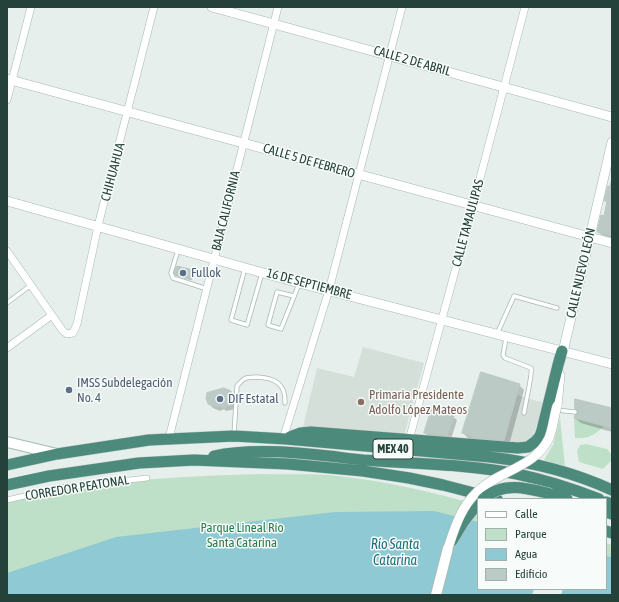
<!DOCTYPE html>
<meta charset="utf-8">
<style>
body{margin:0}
#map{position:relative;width:619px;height:602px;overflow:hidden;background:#e6efeb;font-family:"Asap Condensed",sans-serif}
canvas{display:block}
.frame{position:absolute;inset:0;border:8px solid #24423a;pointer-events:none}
.legend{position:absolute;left:477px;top:498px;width:130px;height:92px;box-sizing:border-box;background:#f7fbf9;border:1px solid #a3b1ad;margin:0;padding:5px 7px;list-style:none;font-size:12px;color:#24423a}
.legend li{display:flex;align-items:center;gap:8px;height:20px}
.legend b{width:20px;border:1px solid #a3b1ad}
</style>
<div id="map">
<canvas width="619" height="602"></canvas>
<div class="frame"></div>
<ul class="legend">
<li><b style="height:5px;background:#fff"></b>Calle</li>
<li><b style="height:11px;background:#bfe0c8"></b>Parque</li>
<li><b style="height:11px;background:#8ec9d4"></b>Agua</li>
<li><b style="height:11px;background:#bbcac4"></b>Edificio</li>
</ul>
</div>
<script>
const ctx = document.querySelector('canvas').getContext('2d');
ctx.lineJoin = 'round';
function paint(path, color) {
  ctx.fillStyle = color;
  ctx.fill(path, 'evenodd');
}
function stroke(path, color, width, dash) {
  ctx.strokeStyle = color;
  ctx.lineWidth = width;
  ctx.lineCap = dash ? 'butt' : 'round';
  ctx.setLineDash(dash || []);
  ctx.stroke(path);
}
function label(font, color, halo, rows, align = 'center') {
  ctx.font = font + ' "Asap Condensed",sans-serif';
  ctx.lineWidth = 3;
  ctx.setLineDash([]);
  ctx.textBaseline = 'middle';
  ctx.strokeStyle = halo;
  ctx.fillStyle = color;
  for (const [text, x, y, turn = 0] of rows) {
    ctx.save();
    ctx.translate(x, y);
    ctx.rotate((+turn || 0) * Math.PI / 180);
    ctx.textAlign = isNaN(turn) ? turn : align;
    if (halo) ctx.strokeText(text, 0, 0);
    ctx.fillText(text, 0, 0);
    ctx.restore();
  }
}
paint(new Path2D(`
 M363,347L424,363L405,432L400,435L303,427L317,368L354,377Z
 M517,395L544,403L531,442L503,446Z`), '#d4dfda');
paint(new Path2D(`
 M560,418L565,466L544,460L553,445Z
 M574,418L604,426C595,435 588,439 575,438Z
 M586,444L607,449L611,454V461L603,469L579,462L577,451L580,445Z
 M262,474C287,475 313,473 338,476C385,481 433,492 478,505V589H606V543L612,545V595H7V501C23,498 39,493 55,490C123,479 192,476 262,474Z`), '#bfe0c8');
paint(new Path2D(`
 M434,511L478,522V589H606V556L612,557V595H7V573L116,537L335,512Z`), '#8ec9d4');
paint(new Path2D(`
 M534,589H563L561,595H532Z`), '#e6efeb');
paint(new Path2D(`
 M612,177V238L602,235L598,232L605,217L608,203L606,200Z
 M193,271L192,280L176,275Z
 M519,385L524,390L509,445L482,442L468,438L463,433Z
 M230,392L234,396L236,401L235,409L226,411L224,409L220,411L213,408L209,404Z
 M612,409V432L581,423L575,418Z
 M453,417L457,420L451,439L429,436L425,433Z`), '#0003');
const building = new Path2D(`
 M608,186L612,187V236L597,232L601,215L604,216L607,201H604Z
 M177,266L194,270L191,280L175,275L174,273Z
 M481,372L520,384L504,440L476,438L462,433Z
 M224,388L231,391L233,397L231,405L222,408L221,406L216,407L208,404L206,398L207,393Z
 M575,399L612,408V428L574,418L575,415L577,414L578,412L575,409Z
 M432,408L454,416L447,436L424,433Z`);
paint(building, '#bbcac4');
stroke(building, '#b8c9c2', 1);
const service = new Path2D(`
 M178,250L171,273L173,278L207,289
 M245,268L231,320L247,325L262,273
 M294,296L277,292L268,325L281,329L299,284
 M7,303L31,285
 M497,334L514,296L557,308
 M506,338L503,355L505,358L531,368C533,373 525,405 524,413
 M557,410L575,412
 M234,435L237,386C239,384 242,380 244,379C247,377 253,377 257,377C274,378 286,383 285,403`);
const pedestrian = new Path2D(`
 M7,500L59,488L147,478`);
const minor = new Path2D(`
 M7,100L31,7
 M7,251L63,331L67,334L73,333L77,324L98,226L154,7
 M7,348L52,315
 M169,438L278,7
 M283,439L329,290L402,7
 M409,440L473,205L525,7`);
const tertiary = new Path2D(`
 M212,7L612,117
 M7,79L612,243
 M7,201L299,283L612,364
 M562,356L612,142
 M557,406L560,375`);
const secondary = new Path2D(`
 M7,442L57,454
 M436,595L448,548`);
const trunk = new Path2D(`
 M290,437L301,433L311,432L518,448L528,447L536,441L540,436L542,430L558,365L562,351
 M214,456C260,446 317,455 363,460C414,464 467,464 517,474C545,480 573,489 599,499
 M7,465L57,454L149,440L234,436L286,439L490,457C532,462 573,472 612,490
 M7,485L49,476L139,463L194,460L288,464L363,471L409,478L443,485L497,499
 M551,494L567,499
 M606,502L612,504
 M606,512L612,514
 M606,531L612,533
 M452,541L464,521L478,503`);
stroke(service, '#a8b8b2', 5);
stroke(pedestrian, '#a8b8b2', 6);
stroke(minor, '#a8b8b2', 8);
stroke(tertiary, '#a8b8b2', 10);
stroke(secondary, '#a4bbb3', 12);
stroke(trunk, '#c2cac8', 12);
stroke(service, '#fff', 3.5);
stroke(pedestrian, '#fff', 5);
stroke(minor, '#fff', 7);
stroke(tertiary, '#fff', 9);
stroke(secondary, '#fff', 10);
stroke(trunk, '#4c8a7c', 11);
const tertiaryBridge = new Path2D(`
 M448,548C455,527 461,507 477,492C499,470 535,468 549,438C553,428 554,416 557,406`);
const trunkBridge = new Path2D(`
 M483,499C503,481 527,488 551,494`);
stroke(tertiaryBridge, '#a8b8b2', 10, []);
stroke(trunkBridge, '#c2cac8', 12, []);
stroke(tertiaryBridge, '#fff', 9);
stroke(trunkBridge, '#4c8a7c', 11);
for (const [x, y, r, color] of [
 [183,273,4,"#5c6f8a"],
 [69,390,4,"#5c6f8a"],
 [220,399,4,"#5c6f8a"],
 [361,402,4,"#8d6e63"]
]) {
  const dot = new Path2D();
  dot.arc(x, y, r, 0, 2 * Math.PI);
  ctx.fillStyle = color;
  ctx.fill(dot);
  stroke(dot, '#f7fbf9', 1.5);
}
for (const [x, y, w] of [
 [393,449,40]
]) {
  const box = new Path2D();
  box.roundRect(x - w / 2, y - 10, w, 20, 3);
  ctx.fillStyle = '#f7fbf9';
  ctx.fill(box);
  stroke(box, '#24423a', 1);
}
label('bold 12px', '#24423a', null, [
 ["MEX 40",393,449]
]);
label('13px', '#24423a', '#f7fbf9', [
 ["CALLE 2 DE ABRIL",412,61,16],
 ["CALLE 5 DE FEBRERO",309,161,16],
 ["CHIHUAHUA",113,172,-75],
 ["BAJA CALIFORNIA",226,211,-76],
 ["CALLE TAMAULIPAS",468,223,-75],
 ["CALLE NUEVO LEÓN",581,273,-77],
 ["16 DE SEPTIEMBRE",309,284,15],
 ["CORREDOR PEATONAL",77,488,-9]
]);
label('13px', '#4e5e75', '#f7fbf9', [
 ["Fullok",191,273],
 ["IMSS Subdelegación",77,383],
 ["No. 4",77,398],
 ["DIF Estatal",228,399]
], 'left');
label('13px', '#785e54', '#f7fbf9', [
 ["Primaria Presidente",369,395],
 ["Adolfo López Mateos",369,410]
], 'left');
label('13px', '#2d7a4b', '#f7fbf9', [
 ["Parque Lineal Río",242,528],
 ["Santa Catarina",242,543]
]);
label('italic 14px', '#1c6f80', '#f7fbf9', [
 ["Río Santa",395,545],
 ["Catarina",395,561]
]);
</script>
